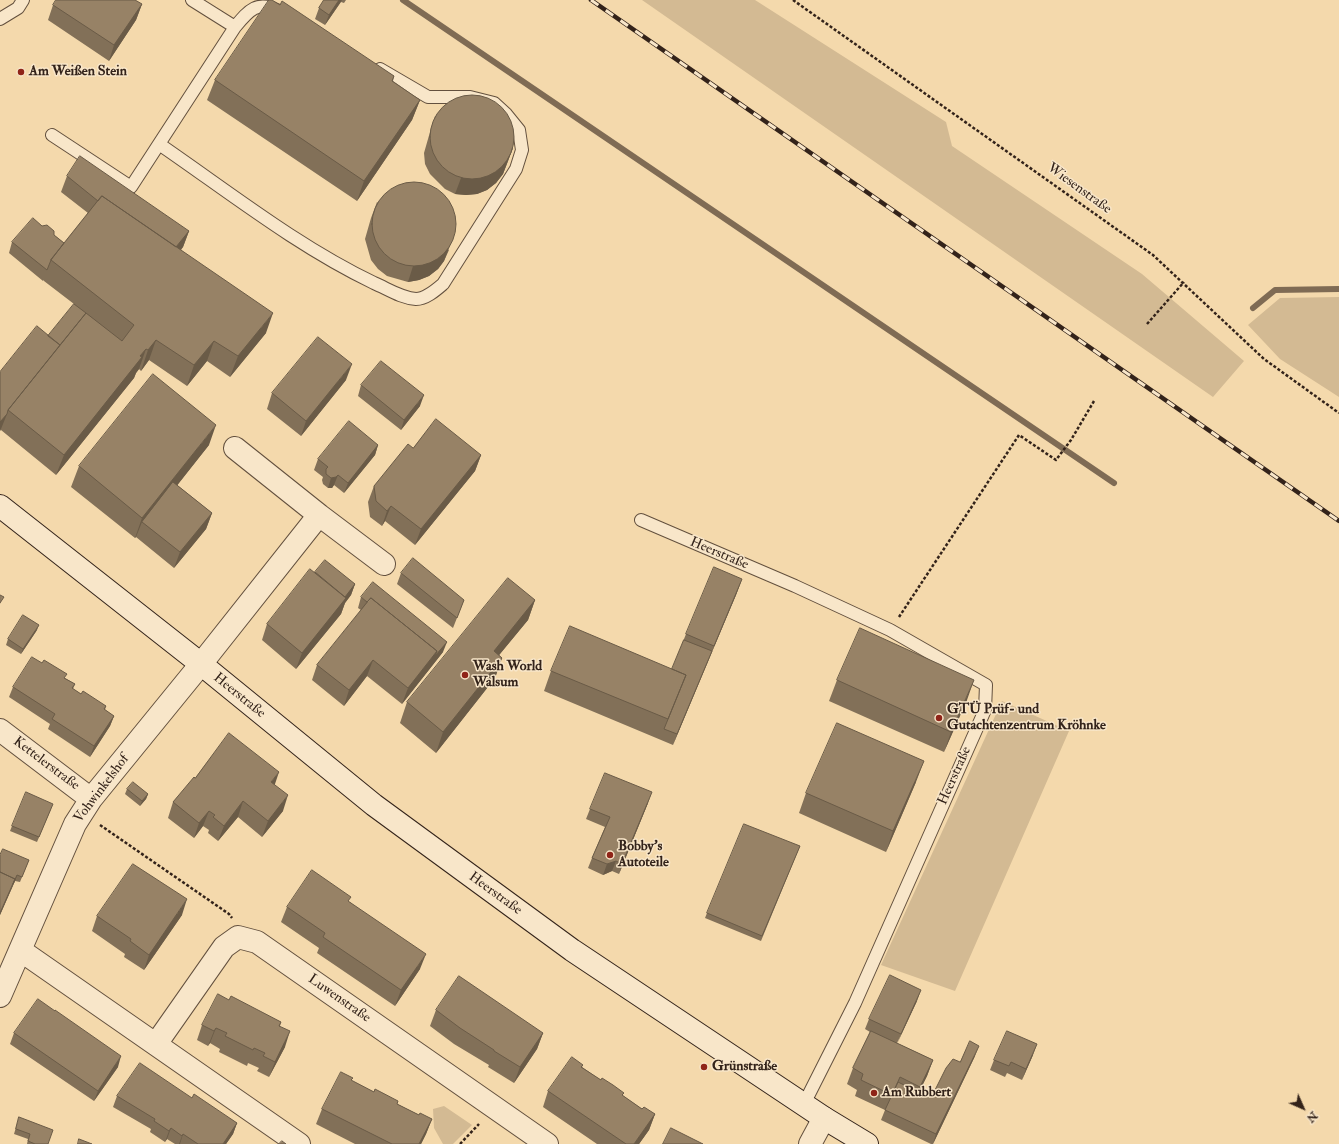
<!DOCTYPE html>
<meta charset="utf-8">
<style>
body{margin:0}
#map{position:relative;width:1339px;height:1144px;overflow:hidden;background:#f4d9ac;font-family:"IM FELL Double Pica",serif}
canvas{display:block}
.north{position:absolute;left:1283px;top:1088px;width:40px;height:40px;-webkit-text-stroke:3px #f8e6c9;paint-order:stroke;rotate:135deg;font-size:11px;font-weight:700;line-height:16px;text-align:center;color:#33231a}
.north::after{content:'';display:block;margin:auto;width:14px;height:18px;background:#33231a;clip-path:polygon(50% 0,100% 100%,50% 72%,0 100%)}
</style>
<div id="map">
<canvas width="1339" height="1144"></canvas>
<div class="north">N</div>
</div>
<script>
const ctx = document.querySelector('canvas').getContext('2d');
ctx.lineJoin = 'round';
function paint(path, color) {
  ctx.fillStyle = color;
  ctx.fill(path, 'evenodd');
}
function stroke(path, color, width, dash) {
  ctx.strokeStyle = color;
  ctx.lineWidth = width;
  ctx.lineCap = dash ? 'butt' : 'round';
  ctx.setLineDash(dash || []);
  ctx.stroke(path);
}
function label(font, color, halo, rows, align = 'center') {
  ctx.font = font + ' "IM FELL Double Pica",serif';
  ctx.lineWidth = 3;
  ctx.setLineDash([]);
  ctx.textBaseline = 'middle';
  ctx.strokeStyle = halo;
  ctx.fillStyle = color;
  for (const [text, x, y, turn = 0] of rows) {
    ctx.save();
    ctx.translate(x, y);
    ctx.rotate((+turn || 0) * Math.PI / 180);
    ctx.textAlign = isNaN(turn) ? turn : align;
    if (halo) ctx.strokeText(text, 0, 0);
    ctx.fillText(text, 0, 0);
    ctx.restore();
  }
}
paint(new Path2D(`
 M642,0H755L946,122L952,146L1142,274L1244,361L1213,397Z
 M1339,297V397L1280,359L1248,325L1280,298Z
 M1002,701L1069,731L955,991L881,965Z
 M444,1106L472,1125L453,1144H443L434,1128L433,1109Z`), '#d3ba93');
stroke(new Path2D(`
 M403,0L1114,483
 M1253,308L1275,290L1339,289`), '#7f6b54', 6);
const service = new Path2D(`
 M0,19L18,8L23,0
 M235,27C249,10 257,0 279,11
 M52,135L131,187L235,27L192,0
 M159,144C229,192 297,246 374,283C388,289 401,298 416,299C426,299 436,290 443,284L516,169L522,150L519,130L506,114L494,103L470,97H428L380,69
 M641,520L795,586L890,630L986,685L985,710L855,1003L804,1104`);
const minor = new Path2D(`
 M235,448L319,515
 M0,730L91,799
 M20,950L299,1144
 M0,996L75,824L91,799L201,664L319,515L384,564
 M156,1044L224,947L238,937L257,942L547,1144
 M810,1144L824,1118`);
const secondary = new Path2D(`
 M0,506L201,664L374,805L572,950L824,1118L867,1144`);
stroke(service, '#63503e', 14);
stroke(minor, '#63503e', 24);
stroke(secondary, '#33231a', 24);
stroke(new Path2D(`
 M793,0L1153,255L1264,359L1339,413
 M1147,324L1184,282
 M899,617L1019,435L1056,460L1071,440L1094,401
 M100,825L229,914L232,918
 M460,1144L479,1124`), '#33231a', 2.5, [3, 2]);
stroke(service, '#f8e6c9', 12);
stroke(minor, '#f8e6c9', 22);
stroke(secondary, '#f8e6c9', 22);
const rail = new Path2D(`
 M591,0L1339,521`);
stroke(rail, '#33231a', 4.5);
stroke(rail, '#f8e6c9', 3, [9]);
paint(new Path2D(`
 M324,0H346L344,3L341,2L325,25L315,19L319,8Z
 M142,4L136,20L109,61L48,20L53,5Z
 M280,5L394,76L393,81L420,100L412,120L357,201L207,100L215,80Z
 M435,116L513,148L503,174L496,183L487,190L477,194L466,195L455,194L445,189L430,174L425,164L424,153L430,132Z
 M67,176L189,231L183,247L181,250L266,333L230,377L207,361L187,386L149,360L141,371L139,369L136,373L134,378L56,475L1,430V429L0,431V372L48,336L74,304L44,281V280L43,281L9,253L12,242L54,235L64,243L88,213L61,192Z
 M377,202L449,250L444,261L438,269L429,276L419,280L408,282L387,276L378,269L371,260L365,239L371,218Z
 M346,380L301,436L267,409L272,393Z
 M361,385L420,406L401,430L358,396Z
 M209,445L177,485L212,513L206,529L174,568L136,537L135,538L71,487L79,466Z
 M378,445L375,455L344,493L334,485L332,488H328L323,484L322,480L323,477L314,470L318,459Z
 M413,448L481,455L475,471L415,545L385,521L382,526L370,517L368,502L374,486Z
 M315,572L355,584L351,595L345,603L341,614L296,669L262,640L267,624Z
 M401,573L464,600L453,628L397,584Z
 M742,579L736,595L673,745L544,691L551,671L672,669L686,634Z
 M361,597L443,652L402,704L367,676L344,706L312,680L317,665L361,610L358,608Z
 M535,600L528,620L499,655L502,658L495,678L436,753L400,723L407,702Z
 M37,630L21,654L6,645L8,639Z
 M65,678L75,684L73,689L81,694L106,706L105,710L114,716L110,726L90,757L48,729L50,724L9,697L13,687Z
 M837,680L967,700L944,752L829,701Z
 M195,778L275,785L283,811L262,837L238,817L218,841L208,833L209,830L203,826L194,838L168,818L173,802Z
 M916,782L886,852L799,813L806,793Z
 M127,789L148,794L146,799L140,806L125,794Z
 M648,803L619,874L612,871L603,875L588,868L592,858L605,827L586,819L590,809Z
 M51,809L37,842L10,831L12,826Z
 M800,846L761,941L705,918L707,913Z
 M0,855L29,860L20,882L15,881L0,915Z
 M350,902L420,969L395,1006L317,953L319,948L281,922L287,907Z
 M182,915L144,970L124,957L125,954L92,931L97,916Z
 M229,1000L281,1022L280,1026L285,1047L269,1077L257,1071L259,1068L248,1063L247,1066L219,1052L220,1049L210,1043L208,1046L197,1040L202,1025Z
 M917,1001L897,1043L933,1060L927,1076L921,1088L933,1094L960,1062L975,1056L933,1144H931L881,1120L885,1110L855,1096L857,1090L847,1084L853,1068L870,1032L865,1029L869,1019Z
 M436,1010L543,1033L537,1049L514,1083L488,1067L489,1065L454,1044L430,1026Z
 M55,1011L118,1067L94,1101L10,1044L14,1033Z
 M1033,1055L1022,1080L1007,1073L1005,1077L990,1070L994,1060Z
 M583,1065L582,1067L642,1109L655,1114L649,1130L639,1144H597L543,1107L548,1091Z
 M352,1081L419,1115L432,1119L426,1134L421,1144H355L316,1124L322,1109Z
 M117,1096L192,1098L237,1123L233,1134L226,1144H175L167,1139L165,1142L150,1132L151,1129L113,1107Z
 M19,1117L48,1144H27L28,1139L14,1134Z`), '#827058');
paint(new Path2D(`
 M339,0H342L325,25L329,15Z
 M142,4L136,20L109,61L114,45Z
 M420,100L412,120L357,201L364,181Z
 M513,148L503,174L496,183L487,190L477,194L466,195L455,194L461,178Z
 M189,231L183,247L167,266L173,251Z
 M454,235L444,261L438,269L429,276L419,280L408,282L413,266Z
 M273,313L266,333L230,377L238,356Z
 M156,340L149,360L141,371L148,350Z
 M214,341L207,361L187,386L194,365Z
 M146,349L139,369L136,373L134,378L56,475L64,455Z
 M352,364L346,380L301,436L306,421Z
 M424,395L420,406L401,430L404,420Z
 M7,414L1,429L0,431V422Z
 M216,425L209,445L146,525L142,522L136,537L135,538L142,518Z
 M378,445L375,455L344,493L348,483Z
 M481,455L475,471L415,545L421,529Z
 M338,475L334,485L332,488H328L331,478Z
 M391,506L385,521L382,526L387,511Z
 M212,513L206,529L174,568L180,552Z
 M742,579L736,595L708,661L714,646Z
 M355,584L351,595L345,603L341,614L296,669L302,653Z
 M535,600L528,620L486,671L494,651Z
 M39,625L37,630L21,654L23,649Z
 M447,642L443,652L402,704L408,688L437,651Z
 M712,651L708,661L673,745L677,734Z
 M502,658L495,678L436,753L443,732Z
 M373,660L367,676L344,706L349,690Z
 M974,680L967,700L944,752L951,732Z
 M114,716L110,726L90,757L94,746Z
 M924,761L916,782L886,852L893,831Z
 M279,772L274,787L271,782Z
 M652,792L648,803L619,874L622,864Z
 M148,794L146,799L140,806L142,801Z
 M288,795L283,811L262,837L268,821Z
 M243,801L238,817L218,841L224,826Z
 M209,811L203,826L194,838L199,823Z
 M616,861L612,871L603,875L607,864Z
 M17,875L15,881L0,915V913Z
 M187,899L182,915L144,970L149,955Z
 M426,954L420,969L395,1006L401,990Z
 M921,990L917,1001L897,1044L901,1034Z
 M216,1028L210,1043L208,1046L214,1031Z
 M290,1031L285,1047L269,1077L275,1062Z
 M543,1033L537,1049L514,1083L520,1067Z
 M1037,1044L1033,1055L1022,1080L1026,1069Z
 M979,1046L975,1056L933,1144L936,1134Z
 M121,1056L118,1067L94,1101L98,1091Z
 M933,1060L927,1076L914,1102L920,1087Z
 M655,1114L649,1130L639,1144H634Z
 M432,1119L426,1134L421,1144H419Z
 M237,1123L233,1134L226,1144H223Z
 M171,1128L167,1139L165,1142L169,1131Z
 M183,1134L180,1144H179L182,1136Z`), '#6a5b47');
const building = new Path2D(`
 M56,0H135L142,4L114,45L53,5Z
 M269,0H272L280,5L282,1L394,76L392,81L420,100L364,181L215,80Z
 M324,0H339L329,15L319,8Z
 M430 137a42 42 0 1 1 84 0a42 42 0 1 1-84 0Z
 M80,156L189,231L176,247L102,196L98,201L67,176Z
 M372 224a42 42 0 1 1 84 0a42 42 0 1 1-84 0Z
 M102,196L273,313L238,356L214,341L194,365L156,340L148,350L146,349L140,356L142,357L64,455L8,410L86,313L122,341L134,325L51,260Z
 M33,218L42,226L47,225L54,231V235L64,243L51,260L47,270L12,242Z
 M74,304L86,313L60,345L48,336Z
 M37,326L60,345L8,410L7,414L0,422V372Z
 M318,337L352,364L306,421L272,393Z
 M381,361L424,395L404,420L361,385Z
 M153,374L216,425L142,518L79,466Z
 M436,419L481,455L421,529L391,506L387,511L376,501L374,486L408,444L413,448Z
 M349,421L378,445L348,483L338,475L336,477L331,478L326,474V469L328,467L318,459Z
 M173,482L212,513L180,552L142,522Z
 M413,558L464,600L457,618L401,573Z
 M325,560L355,584L345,597L315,572Z
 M714,567L742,579L714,646L686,634Z
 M310,569L346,598L302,653L267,624Z
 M508,578L535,600L494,651L502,658L443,732L407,702Z
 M373,582L447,642L435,656L437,651L371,598L367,602L361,597Z
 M0,595L4,597L0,603Z
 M371,598L437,651L408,688L373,660L349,690L317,665Z
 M23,615L39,625L23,649L8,639Z
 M570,626L686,675L668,719L551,671Z
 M860,628L974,680L951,732L837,680Z
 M684,640L712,651L677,734L664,729L686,675L672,669Z
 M32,657L42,663L44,660L67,674L64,678L75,684L72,688L81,694L83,691L106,706L104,709L114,716L94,746L52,719L55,714L13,687Z
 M837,723L924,761L893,831L806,793Z
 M229,733L279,772L271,782L288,795L268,821L243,801L224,826L213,817L215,815L209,811L199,823L173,802L194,777L195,778Z
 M605,773L652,792L622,864L616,861L607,864L592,858L610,817L590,809Z
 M133,782L148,794L142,801L127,789Z
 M26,792L53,804L39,837L12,826Z
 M744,824L800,846L762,936L707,913Z
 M3,849L29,860L22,877L17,875L13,884L15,879L0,872V855Z
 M133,864L187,899L149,955L130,941L131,939L97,916Z
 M312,870L351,897L348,901L426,954L401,990L323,937L325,933L287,907Z
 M0,872L15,879L0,913Z
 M890,975L921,990L901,1034L869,1019Z
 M459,976L543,1033L520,1067L494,1051V1050L460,1028L436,1010Z
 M218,994L229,1000L231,996L281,1022L279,1026L290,1031L275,1062L263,1056L265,1053L254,1048L253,1050L225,1036L227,1033L216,1028L214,1031L202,1025Z
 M38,999L55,1011V1010L121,1056L98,1091L14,1033Z
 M871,1031L933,1060L920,1087L900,1077L892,1095L861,1080L863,1074L853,1068Z
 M1007,1031L1037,1044L1026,1069L1011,1062L1009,1066L994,1060Z
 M970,1041L979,1046L936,1134L885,1110L898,1082L918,1092L920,1088L933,1094L946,1068L953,1059L960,1062Z
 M572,1057L583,1065L581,1067L601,1080L602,1078L613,1085L624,1093L622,1095L642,1109L644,1107L655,1114L634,1144H626L548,1091Z
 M140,1063L192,1098L194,1094L237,1123L223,1144H198L183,1134L182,1136L171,1128L169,1131L154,1121L155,1119L117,1096Z
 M341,1072L353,1078L351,1080L374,1092L375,1089L398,1101L397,1104L419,1115L420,1113L432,1119L419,1144H392L322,1109Z
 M19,1117L53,1130L48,1144H35L28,1141L30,1134L16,1129Z
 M671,1128L703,1144H663Z
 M79,1139L92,1144H78Z
 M282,1141L286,1144H279Z`);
paint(building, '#978266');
stroke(building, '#6a5b47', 1);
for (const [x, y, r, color] of [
 [21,72,4,"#8f2418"],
 [465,675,4,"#8f2418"],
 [939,718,4,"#8f2418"],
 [610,855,4,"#8f2418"],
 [704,1067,4,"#8f2418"],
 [874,1093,4,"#8f2418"]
]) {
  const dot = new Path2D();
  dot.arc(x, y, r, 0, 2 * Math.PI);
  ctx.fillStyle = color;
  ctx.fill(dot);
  stroke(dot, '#f8e6c9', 1.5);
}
label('bold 14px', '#33231a', '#f8e6c9', [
 ["Am Weißen Stein",29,72],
 ["Wash World",473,667],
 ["Walsum",473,683],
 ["GTÜ Prüf- und",947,710],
 ["Gutachtenzentrum Kröhnke",947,726],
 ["Bobby's",618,847],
 ["Autoteile",618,863],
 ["Grünstraße",712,1067],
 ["Am Rubbert",882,1093]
], 'left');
label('14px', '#33231a', '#f8e6c9', [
 ["Wiesenstraße",1079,189,36],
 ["Heerstraße",719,554,23],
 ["Heerstraße",239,696,39],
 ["Kettelerstraße",46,764,37],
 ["Heerstraße",955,776,-66],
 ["Vohwinkelshof",102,789,-53],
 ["Heerstraße",495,894,36],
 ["Luwenstraße",339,999,35]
]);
</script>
